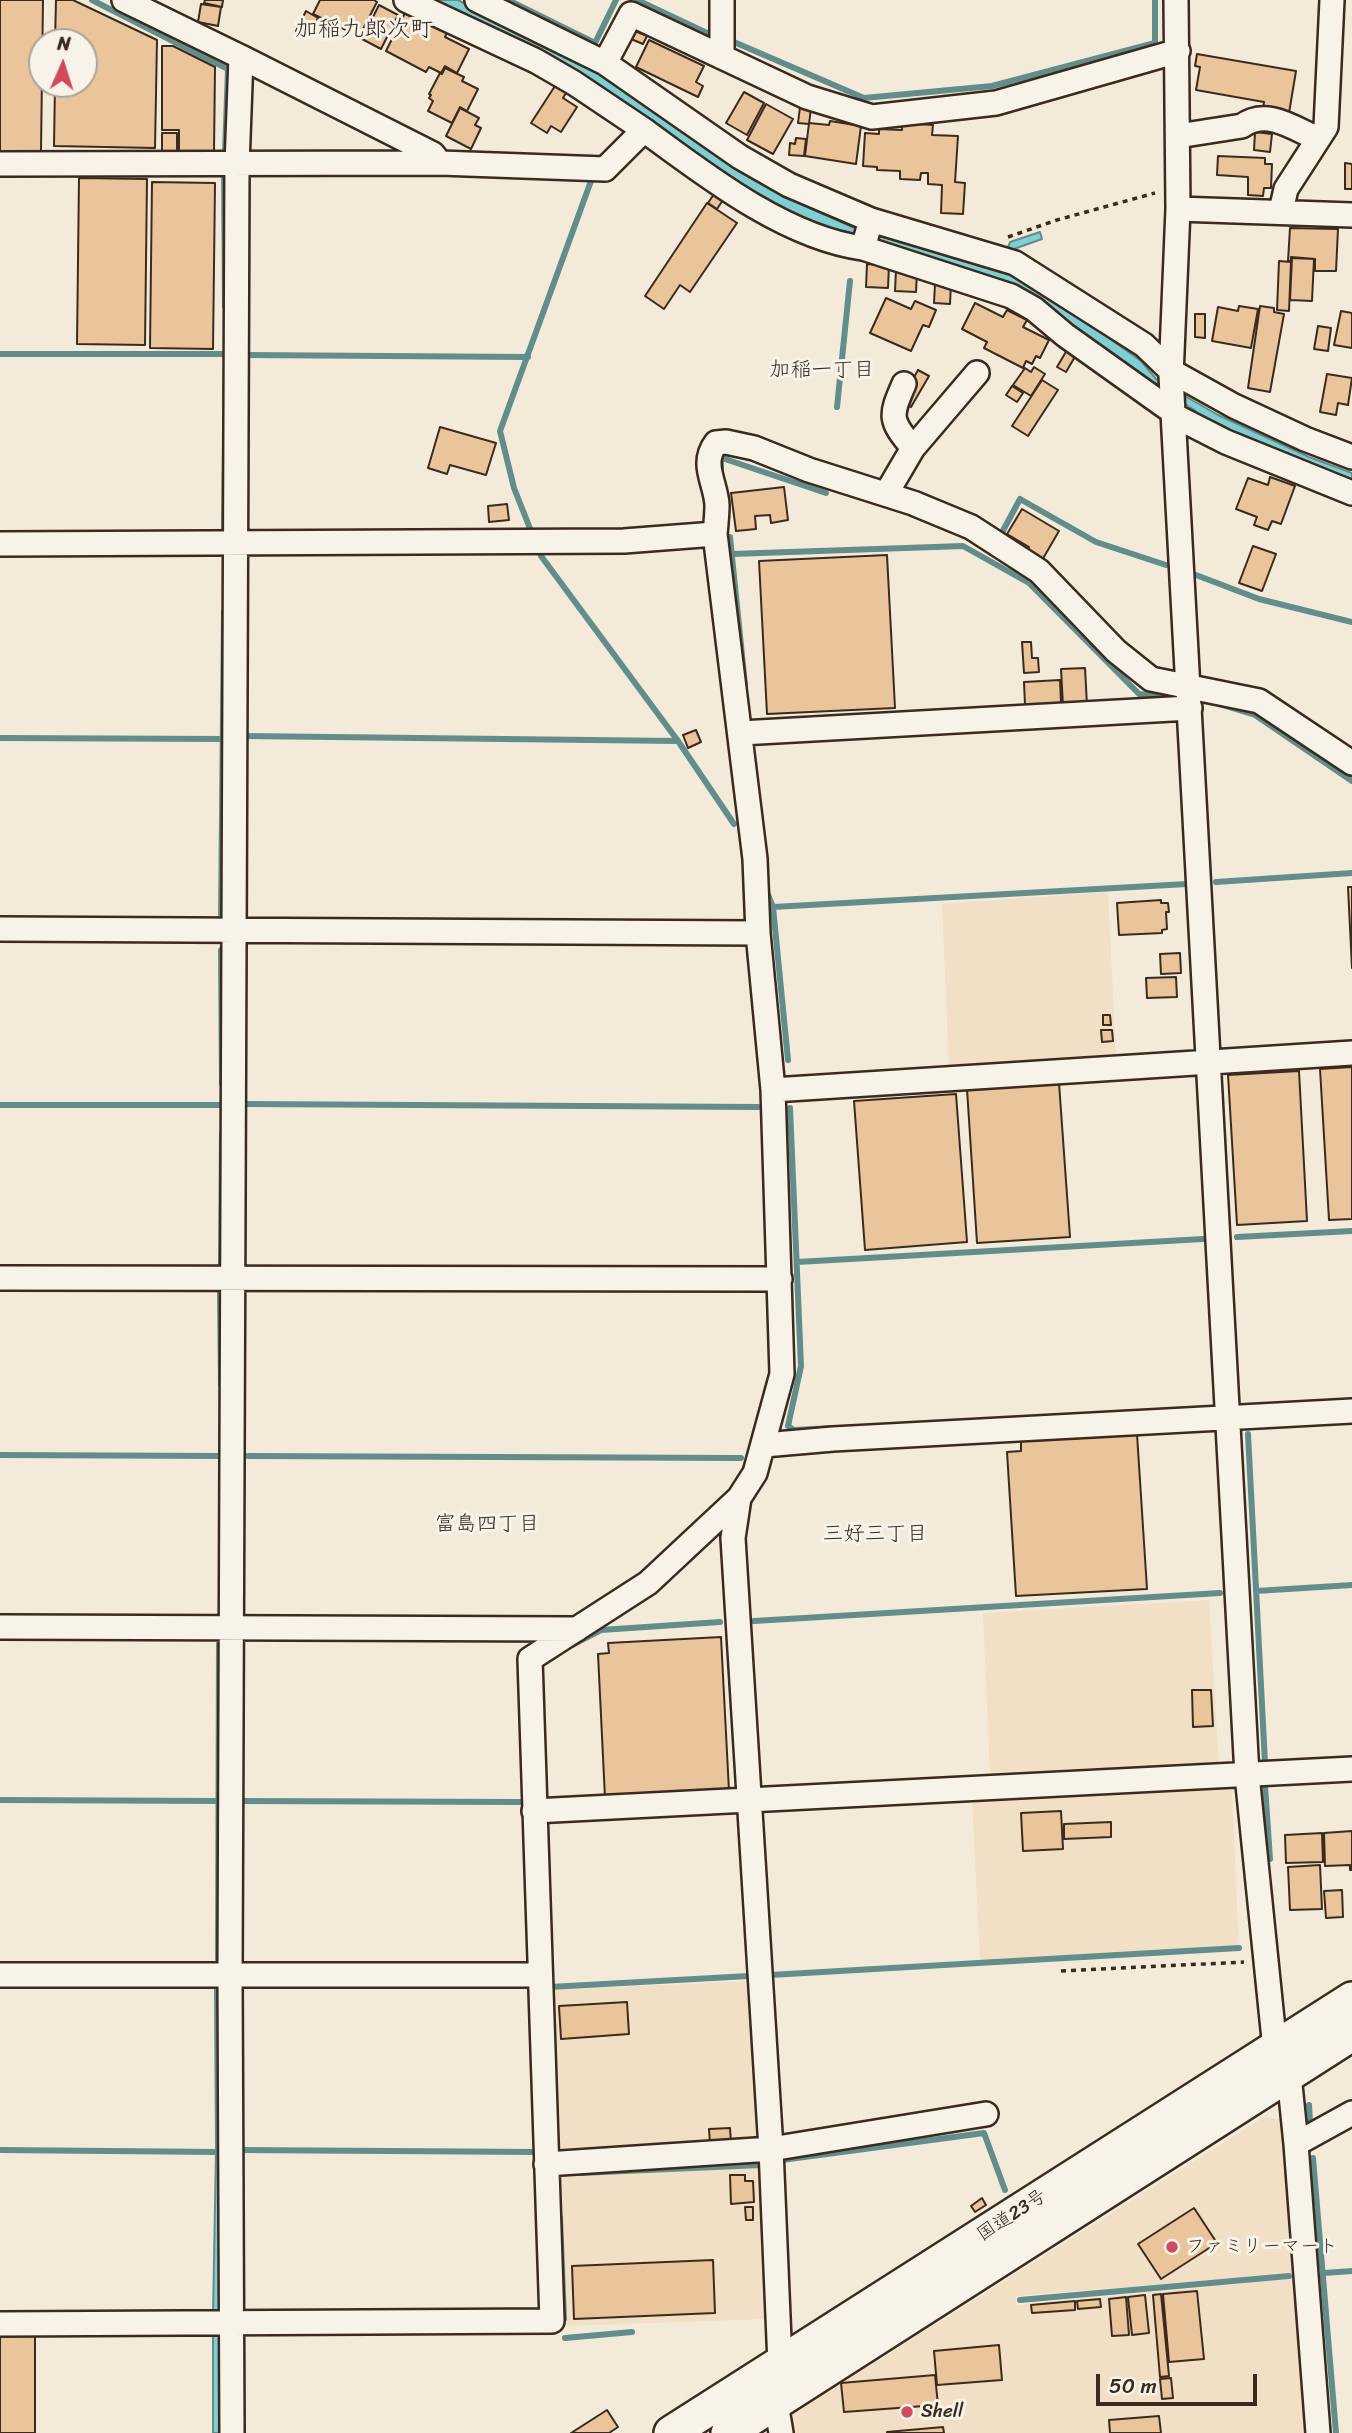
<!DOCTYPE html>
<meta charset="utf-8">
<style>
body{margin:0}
#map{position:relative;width:1352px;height:2433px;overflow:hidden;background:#f4ead9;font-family:Sriracha,sans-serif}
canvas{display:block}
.north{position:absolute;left:28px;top:28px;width:70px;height:70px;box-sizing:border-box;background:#f7f3e8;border:2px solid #aca397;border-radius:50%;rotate:3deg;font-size:19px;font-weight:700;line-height:28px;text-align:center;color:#3b2a1e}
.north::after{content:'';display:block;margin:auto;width:24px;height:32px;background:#d1495b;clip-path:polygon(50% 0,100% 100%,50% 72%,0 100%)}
.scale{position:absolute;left:1096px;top:2374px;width:161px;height:32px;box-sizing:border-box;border:4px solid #3b2a1e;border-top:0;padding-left:9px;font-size:21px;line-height:24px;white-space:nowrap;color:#3b2a1e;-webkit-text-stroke:5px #f7f3e8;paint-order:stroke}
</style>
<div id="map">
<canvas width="1352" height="2433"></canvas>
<div class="north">N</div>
<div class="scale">50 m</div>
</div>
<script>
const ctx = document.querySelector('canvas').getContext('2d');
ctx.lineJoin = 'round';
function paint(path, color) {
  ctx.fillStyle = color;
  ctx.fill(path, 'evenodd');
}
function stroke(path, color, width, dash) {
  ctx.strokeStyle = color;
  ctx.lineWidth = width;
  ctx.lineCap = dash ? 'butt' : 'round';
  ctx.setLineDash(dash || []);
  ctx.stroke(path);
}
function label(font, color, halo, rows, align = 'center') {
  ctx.font = font + ' Sriracha,"Klee One",sans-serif';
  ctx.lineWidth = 6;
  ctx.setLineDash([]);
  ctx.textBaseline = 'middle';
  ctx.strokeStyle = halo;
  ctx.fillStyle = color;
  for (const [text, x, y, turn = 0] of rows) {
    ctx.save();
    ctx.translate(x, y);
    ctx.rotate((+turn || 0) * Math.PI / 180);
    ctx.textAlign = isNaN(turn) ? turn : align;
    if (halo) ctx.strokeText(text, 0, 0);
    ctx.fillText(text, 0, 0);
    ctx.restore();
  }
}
paint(new Path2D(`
 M1108,892L1116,1057L949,1069L942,904Z
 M1209,1600L1219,1764L990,1774L983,1613Z
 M1226,1785L1232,1791L1239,1948L980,1962L972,1798Z
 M752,1981L761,2145L561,2157L554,1990Z
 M1264,2117L1285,2120L1295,2273L1016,2296V2305L1293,2279L1305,2433H794L792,2415Z
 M763,2167L765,2319L567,2326L560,2176Z`), '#f1dfc6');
const water = new Path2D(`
 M424,0H458L570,56L616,84L752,178L810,208L859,230L901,239L999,270L1010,242L1040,232L1042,239L1011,250L1006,271L1050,296L1141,361L1157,380L1218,415L1309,457L1352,473V484L1208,424L1193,409L1122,366L1034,299L795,218Z
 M217,1643H225L222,1960H216Z
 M223,1989L221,2315H213L216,2151L215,1990Z
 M213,2332H220V2433H213Z`);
paint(water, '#7dcfd3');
stroke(water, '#638d8b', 2);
stroke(new Path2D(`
 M92,0L228,69L225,153
 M508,0L595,43L616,0
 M637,0L707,33
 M734,42L864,98L992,86L1155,43V0
 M224,171L225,306
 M0,354H225
 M244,355L528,357
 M837,407L850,281
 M721,469V459H725L826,493
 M531,531L514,488L500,431L591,181
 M224,535L225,443
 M730,537L745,685
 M999,538L1020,499L1096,542L1166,565
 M732,554L963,546L1029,583L1139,694L1170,696
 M541,556L678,741L734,824
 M1196,575L1259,599L1352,622
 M1216,703L1255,715L1352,781
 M243,736L678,741
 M0,738L222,739
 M1216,882L1352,873
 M766,890L773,907L788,1060
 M773,907L1187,884
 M221,914L224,612
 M221,950L222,1084
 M245,1104L758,1107
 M0,1105H222
 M790,1108L801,1366L788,1426L794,1430L833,1428
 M1237,1237L1352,1231
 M797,1262L1203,1239
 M221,1264L222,1134
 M220,1291L221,1384
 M1248,1434L1265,1763H1270
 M0,1455L221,1456
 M248,1456L741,1458
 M1256,1591L1352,1585
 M754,1621L1220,1593
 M572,1645L601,1630L720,1622
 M1265,1786L1270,1859
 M0,1800L222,1801
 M238,1801L521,1802
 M770,1975L1239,1948
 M550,1987L749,1976
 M1309,2105L1310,2121
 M0,2150L219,2152
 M239,2150L539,2152
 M1313,2158L1336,2433
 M782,2160L984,2133L1005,2190
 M580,2173L760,2165
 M560,2218L564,2319
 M1324,2273L1352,2271
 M1020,2300L1289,2276
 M565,2338L632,2332`), '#638d8b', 6);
const building = new Path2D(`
 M0,0H43L41,151H0Z
 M56,0H73L157,40L155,148L54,146L55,84H84V42H55Z
 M205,0H223L222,7L204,3Z
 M320,0H374L377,2L362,31L351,25L348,31L313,14Z
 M201,4L221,7L218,26L198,22Z
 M379,5L398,15L381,49L362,39Z
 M306,11L318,18L308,37L296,31Z
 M405,13L427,24L430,19L449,28L445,37L469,49L457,73L445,66L441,73L429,67L426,72L386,51Z
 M635,31L647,36L643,44L631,39Z
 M649,40L704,66L696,82L703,86L698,97L636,67Z
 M162,46H173L215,67L214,151H179V130H162Z
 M1197,54L1296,71L1289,113L1263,109L1264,102L1196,90L1200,67L1195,66Z
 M445,68L464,77L462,81L478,89L467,111L460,107L452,123L428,111L433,101L429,98L431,95L429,94L440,73L442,74Z
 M555,86L566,93L563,98L577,107L561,132L551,126L547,133L531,123Z
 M744,92L764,103L747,135L726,123Z
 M766,104L793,119L773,154L747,140Z
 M800,107L811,108L809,124L798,123Z
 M460,108L479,118L475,125L481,128L471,149L446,136Z
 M830,121L861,126L856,164L805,156L809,123L829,125Z
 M902,123L933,125L932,135L958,136L955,182L965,183L963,214L941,213L942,185L928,184V173H921L920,180L900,179V171L877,170V167L863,166L865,133L879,134V129L902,130Z
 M1255,132L1272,134L1270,152L1254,150Z
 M162,133H177V151H162Z
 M796,138L806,139L804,156L789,155L790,143L795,144Z
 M1218,156L1265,158V164H1272L1271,188H1264L1263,196L1248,195V177L1217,175Z
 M1345,163L1352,164V189H1345Z
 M79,178L147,179L145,345L77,344Z
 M152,182L215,183L213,349L150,348Z
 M714,194L723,200L717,209L708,203Z
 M707,203L737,223L690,292L680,285L664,309L645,296Z
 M1290,228L1338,229L1336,271H1315V259L1291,257V261H1288Z
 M1292,258L1314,259L1312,301L1290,300Z
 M1279,261L1291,262L1289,311L1277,310Z
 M867,264L889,265L888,288L866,287Z
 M896,270L917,271L916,292L895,291Z
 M935,284H951L950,304L934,303Z
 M886,298L911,309L915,301L936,310L929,327L923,325L911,351L870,333Z
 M975,303L1003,317L1007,310L1027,320L1023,327L1049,340L1040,358L1036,356L1032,364L1026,361L1023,368L984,348L987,342L962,329Z
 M1239,306L1258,309L1251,348L1212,341L1218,307L1238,311Z
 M1260,306L1274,308V312L1284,314L1270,392L1248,388Z
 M1341,311L1352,313V348L1334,345Z
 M1195,314H1205V338L1195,337Z
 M1318,326L1331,328L1328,351L1314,349Z
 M1067,350L1076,355L1066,372L1057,367Z
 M1034,367L1045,374L1031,396L1013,385L1025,368L1031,372Z
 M918,370L929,376L911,407L901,401Z
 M1327,374L1352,378L1348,405L1338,403L1336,415L1320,412Z
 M1042,380L1058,390L1028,436L1012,426Z
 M1012,386L1023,393L1017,402L1006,395Z
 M440,427L496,443L486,475L450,465L447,474L428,468Z
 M1270,477L1295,486L1281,524L1272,521L1268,530L1254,525L1257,517L1236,509L1248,478L1268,485Z
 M784,487L788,520L771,523L770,515L755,516L756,529L736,531L731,493Z
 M507,504L509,520L489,522L488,506Z
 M1022,509L1059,531L1041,562L1025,553L1029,547L1007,534Z
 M1253,546L1276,554L1262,591L1239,583Z
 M887,555L895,708L767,714L759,561Z
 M1022,642H1031L1032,658H1038L1039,672L1024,673Z
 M1085,668L1087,705L1063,706L1061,669Z
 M1060,680L1061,703L1025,705L1024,682Z
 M696,730L701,742L688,748L683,735Z
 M1348,887H1352V968Z
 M1161,900V903H1168L1169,912H1166L1167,929L1162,930V933L1119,935L1117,903Z
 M1180,953L1181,973L1161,974L1160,954Z
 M1176,977L1177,997L1147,998L1146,978Z
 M1103,1015H1110L1111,1025H1103Z
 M1101,1030H1112L1113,1041L1102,1042Z
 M1352,1067V1219L1329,1220L1320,1069Z
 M1299,1071L1307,1221L1237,1225L1228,1075Z
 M1059,1083L1070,1237L977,1243L967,1089Z
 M956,1094L967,1242L865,1250L854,1101Z
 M1137,1434L1147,1589L1016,1596L1007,1452L1021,1451V1441Z
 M721,1637L729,1791L605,1798L598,1654L609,1653L608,1643Z
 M1192,1690H1211L1213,1726L1193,1727Z
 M1061,1811L1063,1849L1023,1851L1021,1813Z
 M1111,1822V1837L1064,1839V1824Z
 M1352,1831V1870H1350V1865L1325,1866L1324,1833Z
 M1322,1833L1323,1862L1286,1863L1285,1835Z
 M1320,1865L1322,1909L1290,1910L1288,1867Z
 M1342,1890L1343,1917L1326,1918L1324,1891Z
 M627,2002L629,2034L561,2039L559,2006Z
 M730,2128L731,2143L710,2144L709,2129Z
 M730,2175H745V2181H753L754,2202L731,2204Z
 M982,2198L986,2205L975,2212L971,2206Z
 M745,2207H753V2220H746Z
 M1194,2208L1217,2243L1161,2279L1138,2244Z
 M713,2260L715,2313L574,2319L572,2266Z
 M1197,2291L1204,2359L1169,2362L1163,2294Z
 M1161,2294L1169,2376L1160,2377L1153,2295Z
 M1145,2295L1149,2333L1132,2335L1128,2297Z
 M1126,2297L1129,2335L1112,2336L1109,2299Z
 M1100,2299L1101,2307L1078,2309L1077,2301Z
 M1075,2301V2310L1032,2313L1031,2305Z
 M0,2336H35V2433H0Z
 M999,2345L1002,2380L937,2385L934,2351Z
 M935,2375L938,2405L844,2412L841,2383Z
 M1171,2378L1173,2398L1162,2399L1160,2379Z
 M607,2410L618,2427L609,2433H571Z
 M1159,2416L1161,2433H1110L1109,2420Z
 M943,2427L944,2433H887V2432Z`);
paint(building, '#eac49b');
stroke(building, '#3b2a1e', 2);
const minor = new Path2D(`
 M124,0L241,57L237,165L230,1975L232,2433
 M406,0L536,61L574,83L644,130
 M477,0L605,63L740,157L789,185L871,220L1015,263L1144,345L1171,371L1234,406L1305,439L1352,457
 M1176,0L1178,209L1171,376L1247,1775L1275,2049L1289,2075L1296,2144L1318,2433
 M241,57L433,154L440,163
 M722,57V0
 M605,63L631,14L807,97L872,117L996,103L1178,51
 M1178,136L1242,126C1267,108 1293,128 1318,139
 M0,164L440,163L605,169L644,130C705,175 786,238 863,248L871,220
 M1178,209L1352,215
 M1281,211L1286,189L1326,127L1332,0
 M863,248L1011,296L1034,309L1065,335L1173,412
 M904,384C890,416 889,420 913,448
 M1173,415L1226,442L1352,493
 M886,494L913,448L977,373
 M0,544L624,541L715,534
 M741,733L1190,708
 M0,929L758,933
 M773,1090L1352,1053
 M0,1278L780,1279
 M764,1445L833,1439L1352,1411
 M739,1498L733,1538L771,2149L780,2364
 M0,1627L577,1629
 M534,1811L1352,1769
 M0,1975H539
 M1296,2144L1352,2113
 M546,2164L771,2149L986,2114
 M0,2324L552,2321L530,1659L648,1583L739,1498L755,1473L782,1374L773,1090L758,933L755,859L715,534C716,524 717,514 717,505C716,483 700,464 716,443L726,442L754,448L809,470L913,503L971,527L1039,571L1116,651L1151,679L1259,701L1352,763
 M776,2403L781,2433`);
const highway = new Path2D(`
 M671,2433L1352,1999
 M728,2433L1352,2034`);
stroke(minor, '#3b2a1e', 28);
stroke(highway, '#3b2a1e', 38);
stroke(new Path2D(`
 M1008,237L1057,220L1155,193
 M1061,1971L1244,1962`), '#3b2a1e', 3.5, [5, 5]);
stroke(minor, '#f7f3e8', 23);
stroke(highway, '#f7f3e8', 33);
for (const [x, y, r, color] of [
 [1172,2247,7,"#d1495b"],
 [907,2412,7,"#d1495b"]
]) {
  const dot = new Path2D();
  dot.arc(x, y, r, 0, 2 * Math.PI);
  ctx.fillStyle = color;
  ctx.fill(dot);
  stroke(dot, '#f7f3e8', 2.5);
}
label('19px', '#3b2a1e', '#f7f3e8', [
 ["国道23号",1012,2216,-33]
]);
label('19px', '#3b2a1e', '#f7f3e8', [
 ["ファミリーマート",1186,2247],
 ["Shell",921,2412]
], 'left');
label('21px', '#3b2a1e', '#f7f3e8', [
 ["加稲一丁目",822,371],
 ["富島四丁目",487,1525],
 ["三好三丁目",875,1535]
]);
label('23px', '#3b2a1e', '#f7f3e8', [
 ["加稲九郎次町",364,30]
]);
</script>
